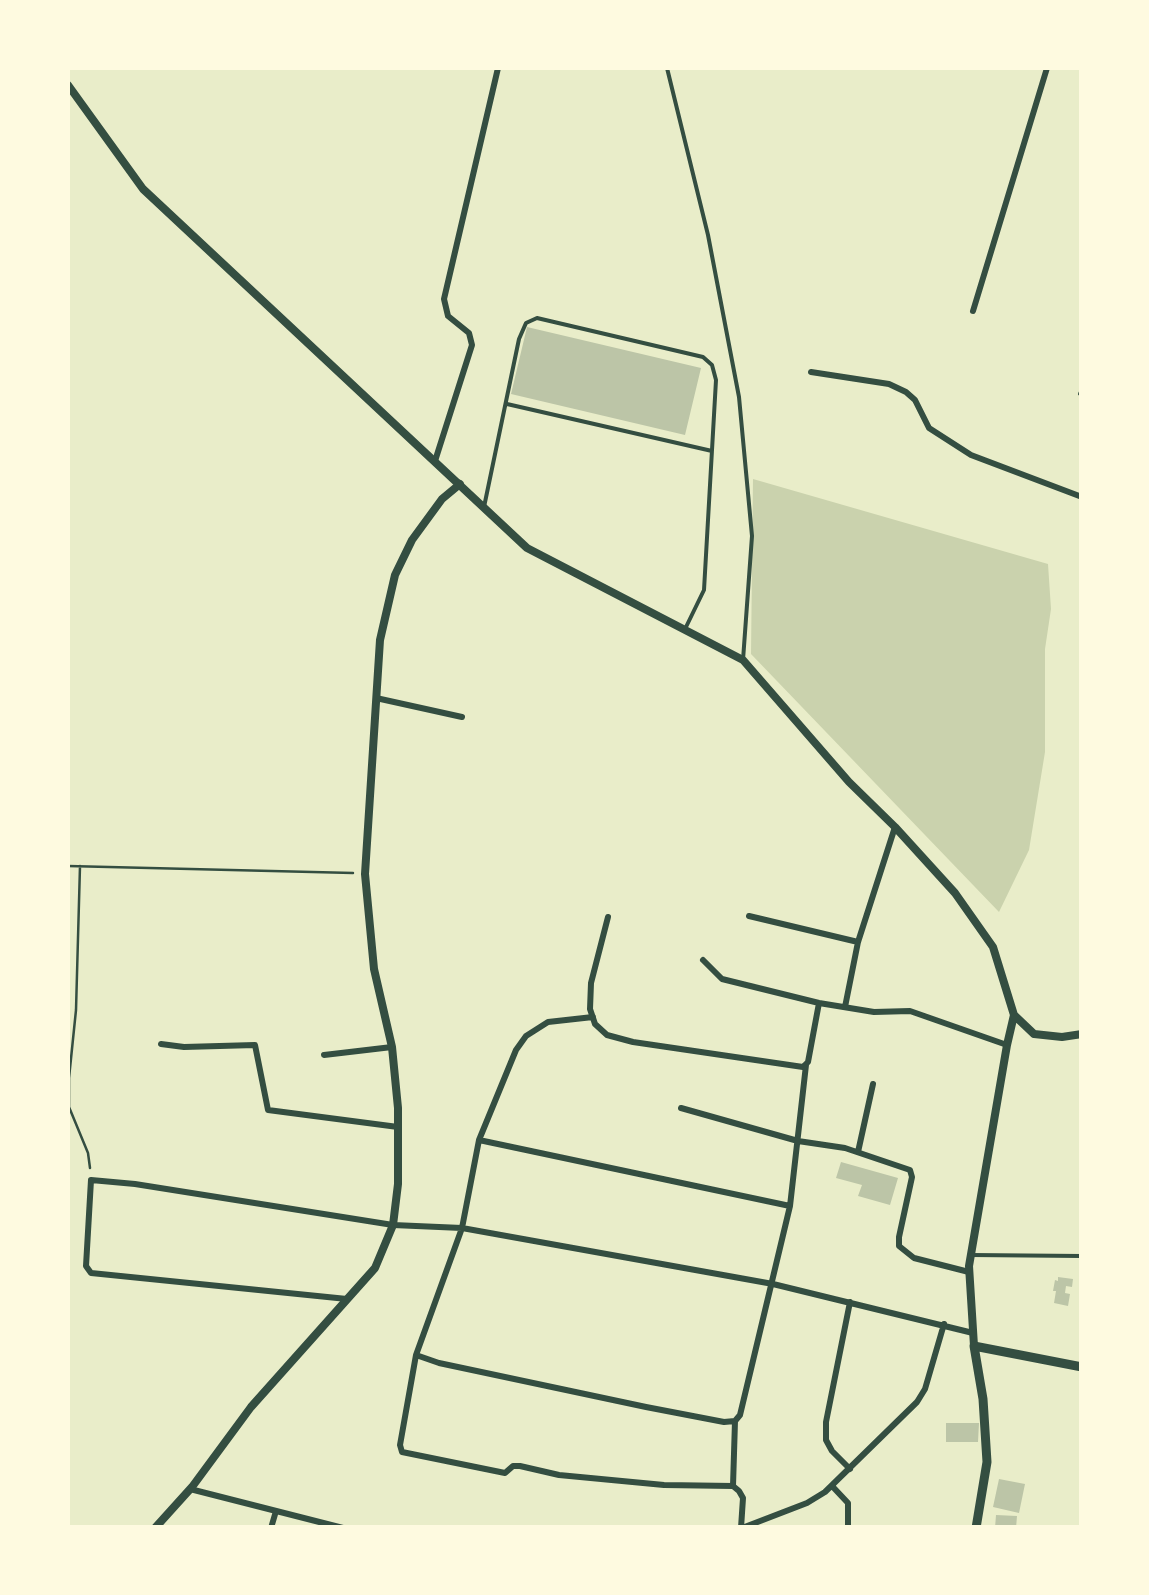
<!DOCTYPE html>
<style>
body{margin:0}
#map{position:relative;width:1149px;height:1595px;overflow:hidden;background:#e9edc9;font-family:Lato,sans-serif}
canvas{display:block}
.frame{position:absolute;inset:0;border:70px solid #fefae0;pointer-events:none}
</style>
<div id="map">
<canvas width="1149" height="1595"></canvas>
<div class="frame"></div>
</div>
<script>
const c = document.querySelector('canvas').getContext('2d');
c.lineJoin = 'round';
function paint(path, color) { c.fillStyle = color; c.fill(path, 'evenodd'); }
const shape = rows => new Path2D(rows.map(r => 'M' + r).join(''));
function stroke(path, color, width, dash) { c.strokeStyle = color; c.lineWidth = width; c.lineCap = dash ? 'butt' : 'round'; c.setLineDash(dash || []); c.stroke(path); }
paint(shape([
 [753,479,1048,564,1051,609,1045,649,1045,752,1029,850,999,912,751,654]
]), '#cad2ad');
paint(shape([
 [527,327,701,368,685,435,511,394],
 [841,1162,898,1178,890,1205,858,1196,862,1185,836,1178],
 [1058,1277,1073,1279,1072,1287,1066,1286,1065,1293,1070,1294,1068,1306,1054,1303,1056,1291,1053,1291,1055,1280,1058,1281],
 [946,1423,979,1423,978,1442,946,1442],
 [999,1479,1025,1484,1019,1513,993,1507],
 [996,1515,1017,1516,1016,1528,995,1528]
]), '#bcc5a7');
stroke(shape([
 [68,866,353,873],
 [80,866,76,1010,69,1078,69,1107,88,1153,90,1168]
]), '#344e41', 2.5);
stroke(shape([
 [667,68,708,235,739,397,752,536,743,660],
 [1080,394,1082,390],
 [507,404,712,451],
 [484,507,519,339,526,323,537,318,703,357,712,365,716,380,704,590,686,627],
 [971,1255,1082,1256]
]), '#344e41', 4);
stroke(shape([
 [973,311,1047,68],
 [811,372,889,384,906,392,915,400,929,428,971,455,1082,497],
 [435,461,472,345,469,333,448,316,444,299,498,68],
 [376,698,462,717],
 [749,916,858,942],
 [608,917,591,983,590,1009,595,1024,607,1035,633,1042,803,1067,808,1062,819,1003],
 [703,960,722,979,819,1003,874,1012,910,1011,1007,1045],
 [845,1007,858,942,895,827],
 [161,1044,184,1047,255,1045,268,1110,398,1127],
 [324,1055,392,1047],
 [681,1108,798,1141,845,1148,910,1170,912,1177,899,1237,899,1246,914,1258,969,1272],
 [479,1140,516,1050,526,1036,548,1022,593,1017],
 [858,1152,873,1084],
 [790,1206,479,1140,462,1228,416,1355,439,1363,646,1407,724,1422,735,1421,740,1415,790,1206,806,1065],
 [347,1299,91,1273,86,1266,91,1180,135,1184,393,1225,462,1228,773,1284,973,1333],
 [850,1302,826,1422,826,1440,832,1451,850,1469],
 [416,1355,400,1445,402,1452,505,1473,513,1466,520,1466,559,1475,664,1485,733,1486,739,1491,743,1498,741,1528],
 [733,1486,735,1421],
 [832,1486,848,1503,848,1528],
 [190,1489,343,1528],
 [271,1528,276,1511],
 [742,1528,807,1503,825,1492,917,1402,925,1389,944,1324]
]), '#344e41', 6);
stroke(shape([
 [68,85,143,189,527,548,743,660,849,782,895,827,955,893,993,947,1014,1015,1007,1045,969,1266,974,1346],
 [1014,1015,1034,1034,1062,1037,1082,1034],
 [155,1528,192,1487,251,1407,375,1268,393,1225,398,1184,398,1108,392,1047,374,969,365,874,380,640,395,575,412,540,442,499,460,484]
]), '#344e41', 8);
stroke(shape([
 [976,1528,987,1462,983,1399,974,1346,1082,1367]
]), '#344e41', 9);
</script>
